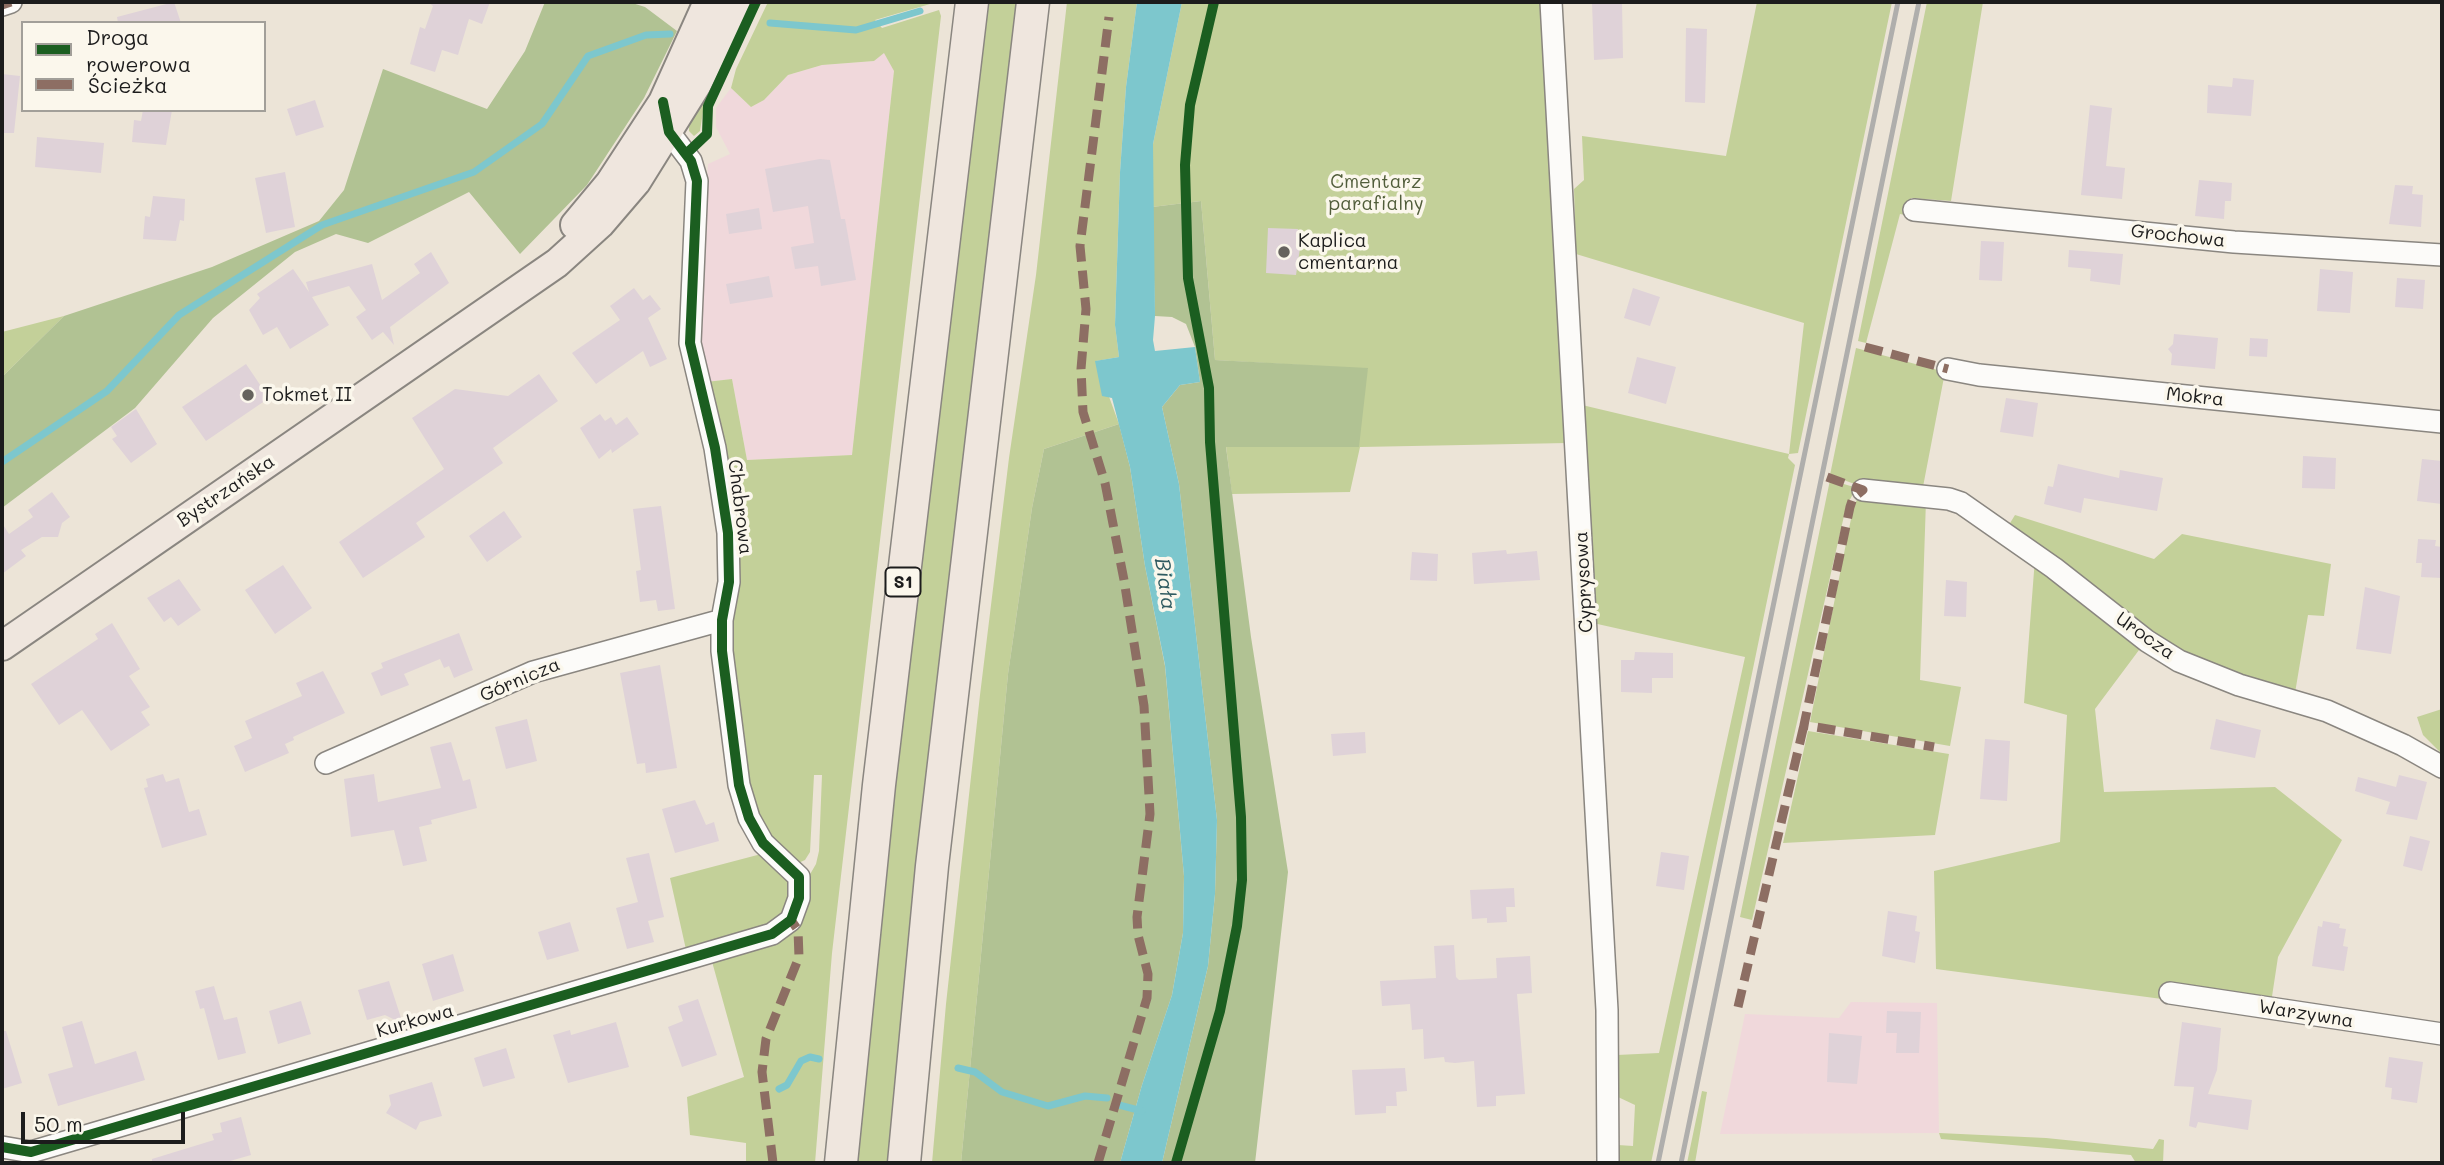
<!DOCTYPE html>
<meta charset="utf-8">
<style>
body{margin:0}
#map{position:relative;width:2444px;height:1165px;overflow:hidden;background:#ece4d7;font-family:Mali,sans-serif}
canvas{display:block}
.frame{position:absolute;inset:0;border:4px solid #1c1c1c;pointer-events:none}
.legend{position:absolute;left:21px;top:21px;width:245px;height:91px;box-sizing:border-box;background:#fbf7ec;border:2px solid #a29f99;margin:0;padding:9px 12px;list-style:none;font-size:21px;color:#1c1c1c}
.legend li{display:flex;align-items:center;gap:14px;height:35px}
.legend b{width:35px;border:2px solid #a29f99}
.scale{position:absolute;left:21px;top:1112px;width:164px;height:32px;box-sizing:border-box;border:4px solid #1c1c1c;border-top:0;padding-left:9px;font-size:21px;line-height:24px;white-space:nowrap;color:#1c1c1c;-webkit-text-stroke:5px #fbf7ec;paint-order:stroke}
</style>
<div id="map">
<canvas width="2444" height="1165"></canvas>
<div class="frame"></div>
<ul class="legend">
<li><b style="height:9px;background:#1b5e20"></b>Droga rowerowa</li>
<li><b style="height:9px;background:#8d6e63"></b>Ścieżka</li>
</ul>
<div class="scale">50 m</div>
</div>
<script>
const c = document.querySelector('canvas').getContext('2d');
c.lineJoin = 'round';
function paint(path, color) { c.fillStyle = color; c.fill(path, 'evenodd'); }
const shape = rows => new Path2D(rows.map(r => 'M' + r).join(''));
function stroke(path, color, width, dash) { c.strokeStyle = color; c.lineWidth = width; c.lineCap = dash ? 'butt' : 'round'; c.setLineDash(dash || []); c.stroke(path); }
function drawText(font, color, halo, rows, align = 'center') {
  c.font = font + ' Mali,sans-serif'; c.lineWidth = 7; c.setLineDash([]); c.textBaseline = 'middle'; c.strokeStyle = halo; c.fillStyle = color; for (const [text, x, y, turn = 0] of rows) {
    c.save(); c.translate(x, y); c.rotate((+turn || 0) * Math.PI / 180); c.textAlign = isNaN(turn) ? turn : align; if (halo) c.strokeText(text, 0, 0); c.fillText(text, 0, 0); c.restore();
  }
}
paint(shape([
 [884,52,894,71,852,455,747,460,732,379,706,382,696,326,708,164,730,154,716,127,716,108,731,88,751,107,764,100,788,75,822,65,874,61],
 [1851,1002,1937,1003,1939,1133,1720,1134,1745,1014,1839,1018]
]), '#f0d8db');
paint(shape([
 [768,2,937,2,875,20,882,28,939,10,941,16,832,953,815,1163,746,1163,746,1143,690,1135,687,1097,744,1077,711,958,807,903,809,876,816,864,819,851,822,775,814,775,810,852,805,860,796,864,767,836,746,786,706,382,732,379,747,460,852,455,894,71,884,53,874,61,822,65,788,75,764,100,751,107,731,88,736,69],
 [986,2,1020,2,891,1163,855,1163,870,993],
 [1067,2,1137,2,1126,87,1120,172,1115,325,1119,357,1096,361,1119,424,1044,449,1032,508,1008,674,961,1163,932,1163,946,1004,980,695,1009,458,1036,275],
 [1182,2,1542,2,1567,443,1360,447,1350,492,1232,494,1226,446,1368,369,1215,360,1201,201,1152,207,1153,144],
 [1757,2,1892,2,1798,453,1789,454,1788,458,1795,465,1651,1163,1616,1163,1618,1145,1633,1146,1635,1105,1618,1097,1617,1055,1659,1053,1745,657,1593,623,1582,405,1789,454,1804,323,1576,254,1574,189,1584,180,1582,136,1726,156],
 [1927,2,1983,2,1951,201,1911,198,1905,215,1900,214,1866,343,1858,341],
 [706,92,700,131,694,136,689,131,689,124],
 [64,316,2,377,2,332],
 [1856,348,1945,372,1922,492,1860,486,1830,475],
 [1830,480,1854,487,1854,492,1846,507,1752,920,1740,917],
 [1858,497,1926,500,1920,680,1961,687,1950,746,1810,722,1853,509],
 [2015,515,2154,559,2182,534,2331,564,2324,616,2308,615,2295,693,2180,657,2007,528],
 [2035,558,2142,646,2095,709,2104,792,2275,787,2342,840,2278,957,2271,1003,2162,999,1936,969,1934,871,2060,842,2067,715,2024,703],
 [2442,709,2441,733,2442,754,2423,735,2417,717],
 [1808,731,1949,754,1935,835,1783,843],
 [765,853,775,860,793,888,778,924,687,954,670,878],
 [1702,1091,1707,1092,1695,1163,1687,1163],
 [1939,1133,2046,1138,2153,1149,2159,1139,2164,1140,2163,1163,2136,1163,2131,1155,1941,1139]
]), '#c3d099');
paint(shape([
 [545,2,629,2,645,7,677,31,644,98,587,185,520,254,469,192,368,243,336,234,295,252,213,318,135,408,2,508,2,377,64,316,212,267,319,221,344,190,383,69,487,109,525,51],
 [1201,201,1215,360,1368,368,1359,447,1226,447,1251,637,1288,872,1255,1163,1162,1163,1208,966,1215,894,1217,820,1179,484,1162,407,1180,385,1200,382,1195,347,1186,324,1172,317,1155,316,1152,207],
 [1119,424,1130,467,1145,566,1165,666,1184,876,1183,933,1172,995,1142,1085,1120,1163,961,1163,1008,674,1032,508,1044,449]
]), '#b1c293');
paint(shape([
 [1137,2,1182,2,1153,144,1155,316,1153,340,1155,351,1195,347,1200,382,1180,385,1162,407,1179,484,1217,820,1215,894,1208,966,1162,1163,1120,1163,1142,1085,1172,995,1183,933,1184,876,1165,665,1145,566,1130,467,1112,398,1102,396,1095,361,1119,357,1115,325,1120,172,1126,87]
]), '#7dc7cd');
stroke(shape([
 [770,23,856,30,920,11],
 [2,462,107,391,179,315,322,225,474,172,542,124,588,56,646,35,670,34],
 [958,1068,975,1072,1002,1092,1048,1106,1085,1096,1107,1098],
 [779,1089,787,1085,801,1061,810,1057,819,1059],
 [1119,1105,1142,1111]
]), '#7dc7cd', 7);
paint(shape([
 [174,2,181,23,118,23,117,17],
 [428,2,490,2,482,24,469,19,458,55,442,50,435,72,410,64,420,27,425,29,433,6],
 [1592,2,1622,2,1623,58,1594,60],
 [1686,28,1707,29,1705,103,1685,102],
 [2,74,20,76,14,133,2,133],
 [2233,78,2254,80,2251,116,2207,113,2208,85,2232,87],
 [315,100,324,127,296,136,287,109],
 [2090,105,2112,108,2106,166,2125,168,2122,199,2081,195],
 [143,110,172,110,166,145,132,142,134,120,141,121],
 [37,137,104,143,101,173,35,167],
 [820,159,830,160,841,219,845,219,856,280,821,286,818,266,795,269,791,247,814,243,808,206,773,212,765,169],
 [285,172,295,227,266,233,255,178],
 [2199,180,2232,183,2231,201,2225,201,2224,219,2195,216],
 [2395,185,2413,186,2412,194,2423,195,2421,227,2389,224],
 [153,196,185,199,184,221,180,220,176,241,143,239,145,216,150,217],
 [759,208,762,229,729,234,726,214],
 [1268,228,1298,229,1297,241,1301,242,1296,275,1266,273],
 [1981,241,2004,242,2002,281,1979,280],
 [2069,250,2123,254,2120,285,2090,281,2091,269,2068,267],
 [431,252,449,283,390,327,394,345,383,332,372,340,356,317,366,310,349,286,312,297,329,325,290,349,277,327,263,335,249,310,260,298,257,294,293,269,309,292,306,282,372,264,382,300,420,273,414,264],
 [2320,269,2353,272,2350,313,2317,311],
 [769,276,773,297,730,304,726,284],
 [2397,278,2425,280,2423,309,2395,307],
 [634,288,643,300,650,295,661,309,648,318,667,359,650,367,643,351,596,384,572,353,620,320,610,306],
 [1633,288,1660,297,1650,326,1624,318],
 [2174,334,2218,338,2215,369,2171,365,2172,354,2168,349,2173,344],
 [2250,338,2268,339,2267,357,2249,356],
 [1637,357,1676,367,1666,404,1628,393],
 [246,364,269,398,206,441,182,407],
 [539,374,558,401,493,448,503,463,416,523,425,537,363,578,339,542,444,469,412,418,455,389,508,396],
 [2006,398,2038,403,2033,437,2000,432],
 [136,409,157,444,131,463,112,439,117,436,111,427],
 [600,414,605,421,611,417,616,425,627,417,639,434,612,453,611,449,599,459,580,428],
 [2303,456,2336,458,2335,489,2302,488],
 [2422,459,2442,461,2442,504,2417,501],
 [2058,464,2119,478,2120,470,2163,478,2157,511,2084,498,2081,513,2044,504,2048,486,2053,487],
 [52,492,70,517,62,523,58,537,42,537,21,550,26,556,2,574,2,523,9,534,33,517,28,510],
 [661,506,675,609,658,611,656,600,640,602,636,571,641,570,633,509],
 [504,511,522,537,487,562,469,536],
 [2418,539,2436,540,2435,546,2442,547,2442,578,2421,577,2422,563,2416,563],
 [1506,550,1507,554,1537,551,1540,580,1474,584,1472,553],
 [1412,552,1438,554,1437,581,1410,580],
 [283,565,312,608,275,634,245,590],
 [179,579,201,610,178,626,171,617,164,622,147,598],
 [1946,580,1967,582,1966,617,1944,616],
 [2365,587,2400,596,2391,654,2356,649],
 [112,623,140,669,129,676,150,707,141,712,150,725,111,751,82,710,59,725,31,684,98,639,95,634],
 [459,633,473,670,454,678,449,666,444,668,440,659,404,674,409,685,381,696,371,673,383,668,381,663],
 [1635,652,1673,653,1673,678,1652,678,1652,693,1621,692,1621,660,1634,660],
 [660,665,677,768,646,773,645,763,637,764,620,673],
 [323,671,345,713,293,737,294,740,285,744,289,753,245,772,234,746,252,738,245,721,302,696,296,683],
 [527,719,537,761,506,769,495,727],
 [2216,719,2261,730,2255,758,2210,749],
 [1365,732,1366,753,1333,756,1331,734],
 [1985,739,2010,741,2007,801,1980,799],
 [451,742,463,781,470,779,477,808,431,820,432,824,419,827,427,861,403,866,394,830,351,837,344,779,374,774,378,802,441,788,430,747],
 [163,774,166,782,179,778,189,812,199,809,207,835,162,848,144,788,148,787,146,779],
 [2399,775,2427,782,2417,820,2386,814,2390,802,2355,791,2358,777,2396,787],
 [695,800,706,825,714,822,719,841,675,853,662,809],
 [2410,836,2430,841,2422,871,2403,866],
 [1661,852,1689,856,1684,890,1656,886],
 [649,853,664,917,648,921,654,942,627,949,616,908,638,902,626,858],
 [1514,888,1515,907,1506,907,1507,922,1487,923,1487,918,1472,919,1470,890],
 [1888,911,1917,916,1915,931,1920,932,1915,963,1882,956],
 [2323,921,2340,924,2339,928,2346,929,2343,946,2348,947,2344,971,2312,966,2318,926,2322,927],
 [570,922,579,951,547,960,538,932],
 [1454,945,1456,977,1459,980,1497,978,1496,958,1530,956,1532,993,1517,994,1525,1094,1496,1096,1496,1106,1477,1107,1474,1061,1455,1063,1445,1062,1444,1057,1424,1059,1423,1029,1412,1030,1410,1004,1382,1006,1380,981,1436,978,1434,946],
 [453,954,464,991,433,1001,422,964],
 [389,981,403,1024,385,1015,367,1020,358,990],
 [214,986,224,1020,237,1017,246,1053,218,1060,204,1008,200,1009,195,991],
 [698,999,717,1055,682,1067,668,1027,683,1021,678,1006],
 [301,1001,311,1034,278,1044,269,1011],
 [1887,1011,1921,1012,1919,1053,1896,1053,1897,1033,1886,1033],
 [82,1021,95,1064,136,1051,145,1080,58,1106,48,1074,73,1067,62,1027],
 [616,1022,629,1067,568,1083,553,1035,570,1030,571,1035],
 [2182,1022,2221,1028,2217,1070,2208,1094,2252,1100,2248,1130,2198,1122,2196,1128,2189,1126,2194,1087,2174,1086],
 [2,1031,6,1031,22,1083,2,1089],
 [1829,1033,1862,1036,1857,1084,1827,1082],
 [506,1048,515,1078,483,1087,474,1058],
 [2389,1057,2423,1062,2417,1103,2391,1099,2392,1088,2385,1087],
 [1405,1068,1407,1091,1396,1092,1397,1106,1386,1106,1386,1113,1355,1115,1352,1070],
 [432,1082,442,1116,420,1122,416,1130,386,1113,391,1105,389,1095],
 [241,1117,251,1155,223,1163,152,1163,152,1159,214,1140,212,1134,222,1132,220,1123]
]), '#dfd2d8');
const minor = shape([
 [1551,2,1607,1010,1608,1163],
 [2,5,11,2],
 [1914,210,2234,242,2442,255],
 [1948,369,1979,375,2442,422],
 [1863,490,1949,499,1961,503,2054,568,2147,641,2179,661,2239,685,2327,711,2403,745,2442,767],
 [326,763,533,672,722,620],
 [2170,993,2442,1034],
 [2,1147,31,1152,772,934,791,920,799,898,799,877,763,843,749,818,739,785,722,651,722,620,729,582,728,533,715,448,690,343,697,181,691,161,669,132,664,117]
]);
const major = shape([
 [575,225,610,183,663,102,708,2],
 [2,646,557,263,600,224,636,182,697,84,738,2]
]);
const highway = shape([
 [841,1163,879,785,972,2],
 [904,1163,932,866,1033,2]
]);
stroke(minor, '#8a8680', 24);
stroke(major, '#8a8680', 32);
stroke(highway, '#8a8680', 35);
stroke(minor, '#fcfbf9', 21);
stroke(major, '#efe6de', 28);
stroke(highway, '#efe6de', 32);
stroke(shape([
 [1658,1163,1898,2],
 [1681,1163,1919,2]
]), '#afaeac', 5);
stroke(shape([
 [2,5,11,2],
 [1865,347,1948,369],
 [1827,477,1863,490,1853,498,1850,507,1804,725,1934,747],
 [1738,1007,1804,725],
 [773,1163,762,1072,766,1039,799,957,798,930,791,920],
 [1098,1163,1147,998,1148,974,1138,935,1137,917,1150,814,1144,706,1124,580,1105,483,1083,412,1081,369,1086,309,1080,246,1109,17]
]), '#8d6e63', 9, [18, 9]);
stroke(shape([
 [687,153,707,134,708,106,756,2],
 [2,1147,31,1152,772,934,791,920,799,898,799,877,763,843,749,818,739,785,722,651,722,620,729,582,728,533,715,448,690,343,697,181,691,161,669,132,663,102],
 [1176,1163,1220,1011,1237,926,1242,880,1241,817,1210,442,1209,388,1188,278,1185,165,1190,105,1214,2]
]), '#1b5e20', 10);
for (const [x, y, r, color] of [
 [1284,252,7,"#65625d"],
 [248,395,7,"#65625d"]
]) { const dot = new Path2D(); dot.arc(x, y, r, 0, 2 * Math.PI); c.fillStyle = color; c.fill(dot); stroke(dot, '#fbf7ec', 2.5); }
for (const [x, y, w] of [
 [903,582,35]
]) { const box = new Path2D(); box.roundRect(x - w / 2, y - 14.5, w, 29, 5); c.fillStyle = '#fbf7ec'; c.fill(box); stroke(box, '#1c1c1c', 2); }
drawText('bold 18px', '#1c1c1c', null, [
 ["S1",903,582]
]);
drawText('19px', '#515d3a', '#fbf7ec', [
 ["Cmentarz",1376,182],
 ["parafialny",1376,204]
]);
drawText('19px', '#1c1c1c', '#fbf7ec', [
 ["Grochowa",2178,236,6],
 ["Mokra",2195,397,6],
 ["Bystrzańska",226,491,-34],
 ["Chabrowa",740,507,83],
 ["Cyprysowa",1584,582,-93],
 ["Urocza",2145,636,35],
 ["Górnicza",520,680,-23],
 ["Warzywna",2306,1014,9],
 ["Kurkowa",415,1021,-16]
]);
drawText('19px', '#1c1c1c', '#fbf7ec', [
 ["Kaplica",1298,241],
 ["cmentarna",1298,263],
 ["Tokmet II",262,395]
], 'left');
drawText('italic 21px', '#305b61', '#fbf7ec', [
 ["Biała",1165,584,82]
]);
</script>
